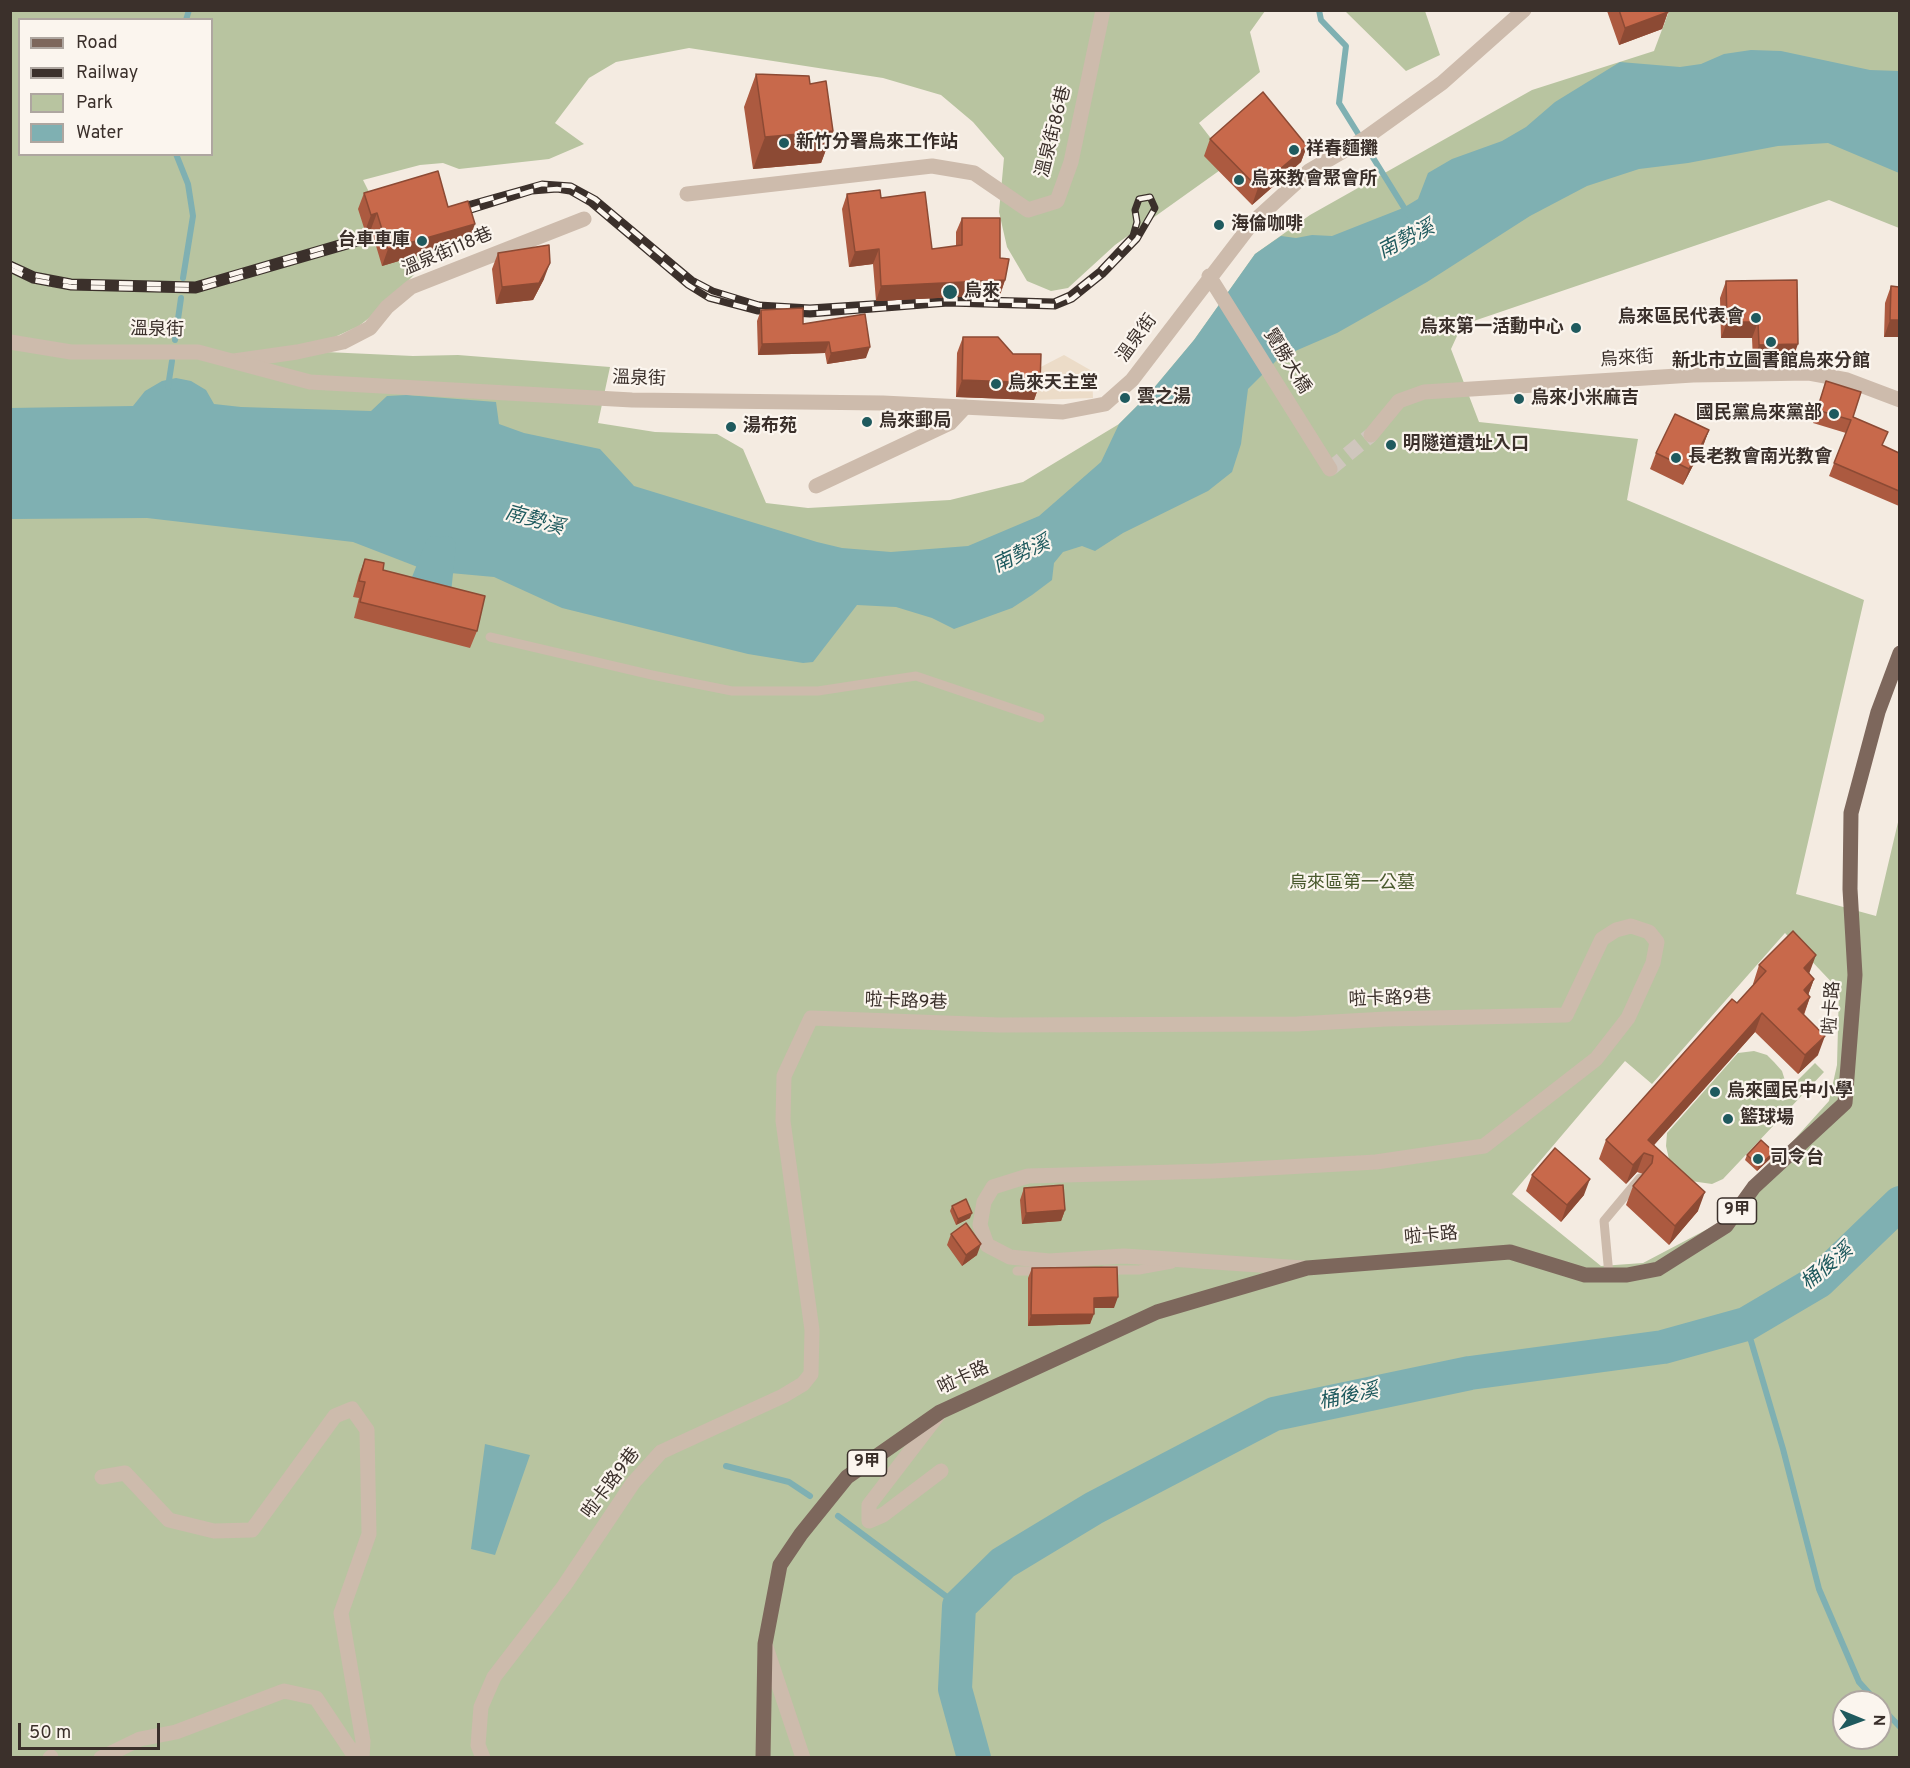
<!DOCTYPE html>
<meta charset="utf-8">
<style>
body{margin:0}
#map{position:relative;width:1910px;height:1768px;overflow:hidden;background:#f4ebe1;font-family:Overpass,sans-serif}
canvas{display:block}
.frame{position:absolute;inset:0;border:12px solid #3b302b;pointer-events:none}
.legend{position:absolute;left:18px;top:18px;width:195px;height:138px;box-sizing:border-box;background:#fbf5ee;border:2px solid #aea6a0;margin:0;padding:8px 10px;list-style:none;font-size:18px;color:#3b302b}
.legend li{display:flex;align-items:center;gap:12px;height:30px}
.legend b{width:30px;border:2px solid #aea6a0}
.north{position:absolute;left:1832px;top:1690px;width:60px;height:60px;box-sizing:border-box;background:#fbf5ee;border:2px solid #aea6a0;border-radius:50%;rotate:91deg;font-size:16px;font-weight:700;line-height:24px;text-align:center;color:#3b302b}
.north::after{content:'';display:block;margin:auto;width:21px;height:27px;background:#1f5a5e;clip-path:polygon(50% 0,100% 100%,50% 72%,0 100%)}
.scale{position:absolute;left:18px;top:1723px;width:142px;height:27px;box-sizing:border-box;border:3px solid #3b302b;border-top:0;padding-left:8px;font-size:18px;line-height:21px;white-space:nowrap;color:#3b302b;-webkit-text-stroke:4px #fbf5ee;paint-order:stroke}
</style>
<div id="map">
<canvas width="1910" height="1768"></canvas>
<div class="frame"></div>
<ul class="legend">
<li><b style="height:8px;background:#7d675c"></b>Road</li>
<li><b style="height:8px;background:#3b302b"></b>Railway</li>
<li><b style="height:16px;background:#b8c4a0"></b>Park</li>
<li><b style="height:16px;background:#7fb0b2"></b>Water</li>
</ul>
<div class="north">N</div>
<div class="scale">50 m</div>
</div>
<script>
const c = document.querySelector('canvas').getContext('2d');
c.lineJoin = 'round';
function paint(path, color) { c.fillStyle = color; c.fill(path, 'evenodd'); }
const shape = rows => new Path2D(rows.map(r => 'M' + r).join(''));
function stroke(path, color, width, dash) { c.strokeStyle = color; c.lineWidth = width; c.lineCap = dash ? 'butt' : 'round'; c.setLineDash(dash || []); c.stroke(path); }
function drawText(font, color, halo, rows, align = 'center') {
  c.font = font + ' Overpass,"Noto Sans TC",sans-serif'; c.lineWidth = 4.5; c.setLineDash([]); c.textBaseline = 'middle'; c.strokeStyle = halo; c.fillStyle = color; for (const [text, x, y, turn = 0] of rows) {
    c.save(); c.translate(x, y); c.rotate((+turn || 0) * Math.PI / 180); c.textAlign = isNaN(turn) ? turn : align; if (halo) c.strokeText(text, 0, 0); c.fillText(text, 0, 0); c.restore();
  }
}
paint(shape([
 [11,11,1265,11,1250,32,1260,72,1199,123,1230,163,1115,245,1068,288,1051,291,1027,281,1007,247,999,212,1004,158,973,122,941,95,883,78,689,48,616,62,589,78,555,123,584,144,549,159,459,169,443,163,420,165,363,180,375,204,407,234,435,253,384,306,359,326,304,351,413,356,458,355,610,367,598,423,655,432,717,434,743,449,766,503,808,508,950,500,1023,482,1119,424,1148,395,1194,340,1255,254,1310,215,1532,90,1654,51,1669,11,1899,11,1899,228,1829,200,1462,325,1451,349,1479,422,1638,439,1627,500,1864,600,1796,894,1876,916,1899,818,1899,1757,11,1758],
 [20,20,212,20,212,154,20,154],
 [1785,933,1839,990,1837,1065,1829,1101,1719,1223,1643,1263,1601,1266,1512,1194,1625,1061,1652,1084],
 [1844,1702,1880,1702,1880,1738,1844,1738],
 [1345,11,1425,11,1440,55,1406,71],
 [1754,1051,1767,1055,1774,1062,1782,1071,1788,1090,1815,1063,1824,1072,1723,1179,1712,1184,1684,1180,1669,1159,1666,1146,1667,1133,1738,1053]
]), '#b8c4a0');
paint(shape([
 [1064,355,1092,371,1093,398,1034,400,1035,370]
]), '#ecdcc8');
paint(shape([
 [1751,50,1781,51,1870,70,1899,71,1899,173,1828,143,1778,146,1688,163,1639,169,1587,186,1530,216,1427,282,1337,333,1279,358,1248,389,1241,444,1232,472,1208,491,1123,533,1095,551,1082,546,1063,552,1054,563,1052,580,1032,595,1012,608,954,629,932,618,896,607,857,605,813,662,803,663,748,654,562,608,494,577,428,571,353,542,147,518,11,519,10,408,133,406,145,391,162,381,176,378,191,381,206,390,214,404,241,407,371,411,387,396,406,395,496,402,499,424,524,433,600,449,634,486,817,542,842,548,891,552,968,546,1039,516,1101,462,1119,424,1148,395,1194,340,1255,254,1281,236,1296,238,1312,235,1332,236,1403,208,1418,199,1428,173,1452,159,1502,141,1526,127,1555,102,1620,62,1680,67,1701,64,1724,54],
 [485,1444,530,1455,495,1555,471,1549]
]), '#7fb0b2');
stroke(shape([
 [1319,10,1321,20,1346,46,1339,103,1408,214],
 [186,20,189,10],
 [176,154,188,184,193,216,183,278],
 [175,340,181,298],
 [168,387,172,361],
 [1746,1324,1783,1449,1819,1589,1859,1682,1877,1702],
 [726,1466,789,1482,810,1496],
 [838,1516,959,1606],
 [1880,1706,1900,1727]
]), '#7fb0b2', 6);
stroke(shape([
 [413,602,435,546],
 [439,610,446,546]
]), '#7fb0b2', 20);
stroke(shape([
 [974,1758,955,1689,959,1606,1003,1563,1094,1508,1274,1414,1470,1373,1663,1347,1746,1324,1819,1281,1900,1203]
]), '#7fb0b2', 34);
stroke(shape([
 [1330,469,1371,435]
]), '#cfc6bd', 15, [15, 8]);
stroke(shape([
 [490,637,652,675,732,691,818,691,916,676,1040,718],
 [1105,1270,1139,1270,1172,1264],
 [1017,1271,1040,1271],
 [1609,1275,1604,1221,1640,1178]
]), '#cdbbac', 9);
stroke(shape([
 [687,194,932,166,974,173,1028,210,1057,201,1071,162,1103,10],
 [234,361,297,352,343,342,370,328,387,307,411,287,584,219],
 [816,486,950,423,965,407],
 [938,1415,869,1505,869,1521,883,1515,941,1471],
 [102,1477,125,1473,169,1520,214,1531,252,1530,335,1416,352,1409,367,1430,369,1534,341,1613,363,1741,362,1758],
 [766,1647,803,1758],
 [50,1758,51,1757],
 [101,1758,140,1739,176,1732,284,1691,316,1698,356,1758],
 [483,1758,478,1745,481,1707,494,1677,564,1586,633,1483,661,1452,783,1396,803,1384,811,1374,812,1330,783,1121,784,1076,811,1018,999,1025,1297,1024,1386,1019,1566,1015,1602,939,1616,930,1631,926,1649,932,1657,942,1653,963,1628,1018,1596,1059,1484,1146,1376,1162,1213,1171,1028,1176,993,1187,984,1202,980,1225,987,1245,1010,1257,1049,1261,1124,1256,1304,1268]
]), '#cdbbac', 15);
stroke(shape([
 [1209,276,1330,469],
 [10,342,71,352,198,352,310,382,632,400,883,403,1063,412,1105,404,1132,380,1253,222,1309,171,1364,139,1442,83,1524,10],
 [1371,435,1399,401,1424,392,1693,375,1809,373,1847,380,1900,400]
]), '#cdbbac', 15);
stroke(shape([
 [763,1758,765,1644,780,1565,801,1534,847,1477,940,1412,1157,1312,1307,1268,1510,1252,1585,1275,1627,1275,1658,1269,1726,1226,1754,1187,1845,1103,1855,975,1850,889,1851,813,1878,712,1900,653]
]), '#7d675c', 15);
const rail = shape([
 [453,209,542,184,571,186,595,199,692,280,713,291,759,305,810,308,948,299,1054,302,1070,295,1100,271,1133,236,1137,222,1135,210,1139,199,1150,197,1155,208,1137,239,1103,274,1072,299,1055,306,948,303,810,314,758,311,709,298,688,285,591,203,570,191,557,189,532,191,455,215],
 [10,264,34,275,71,282,195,285,387,229],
 [10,269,33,280,71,287,196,290,389,234]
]);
stroke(rail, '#3b302b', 7);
stroke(rail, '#fbf5ee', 4.5, [14]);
paint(shape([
 [1668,10,1668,12,1662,29,1619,45,1607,11],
 [756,74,833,131,821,163,753,169,744,107],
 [1210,139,1307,146,1301,162,1252,205,1204,156],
 [364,193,448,207,469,240,382,266,371,229,365,231,358,209],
 [847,194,881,198,932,249,956,246,956,232,962,218,1000,258,1005,280,1000,295,876,301,873,264,849,267,842,209],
 [498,253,544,279,533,300,496,304,492,269],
 [1726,281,1792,361,1753,361,1752,338,1721,338,1720,298],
 [1891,286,1899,337,1884,337,1885,303],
 [761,310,803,324,866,358,827,364,825,353,758,355,757,321],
 [963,337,1040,383,1034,400,956,397,957,353],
 [1826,381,1853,417,1883,446,1899,453,1899,506,1829,476,1846,433,1813,423],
 [1709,430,1703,446,1683,485,1650,469,1656,453],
 [365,559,477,631,470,648,354,618,359,598,353,597,359,575],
 [1759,965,1809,974,1814,979,1808,995,1810,997,1804,1015,1818,1055,1798,1074,1755,1032,1654,1145,1698,1211,1669,1245,1626,1205,1633,1186,1643,1174,1637,1172,1626,1184,1599,1159,1606,1140,1754,985,1753,984],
 [1747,1155,1772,1157,1757,1171,1745,1160],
 [1532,1175,1584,1195,1561,1222,1526,1191],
 [1024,1188,1065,1210,1061,1221,1022,1224,1020,1200],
 [952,1206,970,1218,956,1225,950,1211],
 [951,1234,977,1255,962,1266,947,1245],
 [1032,1268,1114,1308,1094,1308,1090,1324,1028,1326,1028,1278]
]), '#ac5a40');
paint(shape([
 [1668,12,1662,29,1619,45,1625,28],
 [833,131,821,163,753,169,765,137],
 [1307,146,1301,162,1252,205,1258,188],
 [377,213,371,229,365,231,371,215],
 [475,224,469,240,382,266,388,249],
 [879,249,873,264,849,267,855,252],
 [550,263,544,279,533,300,496,304,502,287],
 [1005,280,1000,295,876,301,881,286],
 [1890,320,1899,320,1899,337,1884,337],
 [1727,322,1758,322,1752,338,1721,338],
 [829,342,825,353,758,355,762,344],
 [1798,344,1792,361,1753,361,1759,345],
 [870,347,866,358,827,364,831,353],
 [962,380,1040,383,1034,400,956,397],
 [1709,430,1703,446,1683,485,1689,469],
 [1816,955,1809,974,1804,968],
 [1814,979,1807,998,1804,990],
 [1810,997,1803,1016,1798,1009],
 [1762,1013,1755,1032,1646,1154,1644,1153,1637,1172,1626,1184,1633,1165,1648,1140],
 [1825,1036,1818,1055,1798,1074,1805,1055],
 [1774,1152,1772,1157,1757,1171,1759,1166],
 [1590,1179,1584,1195,1561,1222,1567,1205],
 [1705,1192,1698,1211,1669,1245,1675,1226],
 [1065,1210,1061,1221,1022,1224,1026,1213],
 [972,1213,970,1218,956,1225,958,1219],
 [981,1244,977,1255,962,1266,966,1255],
 [1118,1297,1114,1308,1090,1308,1094,1298],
 [1094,1314,1090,1324,1028,1326,1031,1315]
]), '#8c4a34');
const building = shape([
 [1619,10,1668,10,1668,12,1625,28,1619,10],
 [756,74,809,76,810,84,826,81,833,131,765,137,756,74],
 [1263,92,1307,146,1258,188,1210,139,1263,92],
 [438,171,448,207,468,201,475,224,388,249,377,213,371,215,364,193,438,171],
 [880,190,881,198,925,192,932,249,962,245,962,218,1000,218,1000,258,1009,259,1005,280,881,286,879,249,855,252,847,194,880,190],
 [549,245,550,263,539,283,502,287,498,253,549,245],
 [1797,280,1798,344,1759,345,1758,322,1727,322,1726,281,1797,280],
 [1891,286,1899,287,1899,320,1890,320,1891,286],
 [803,308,803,324,865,314,870,347,831,353,829,342,762,344,761,310,803,308],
 [963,337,998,337,1013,354,1041,354,1040,383,962,380,963,337],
 [1826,381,1861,392,1853,417,1888,432,1882,445,1899,453,1899,491,1834,463,1851,420,1817,410,1826,381],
 [1675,414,1709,430,1689,469,1656,453,1675,414],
 [365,559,384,563,383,570,485,596,477,631,360,602,365,582,359,581,365,559],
 [1793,931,1816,955,1804,968,1814,979,1804,990,1810,997,1798,1009,1825,1036,1805,1055,1762,1013,1648,1140,1705,1192,1675,1226,1633,1186,1652,1163,1653,1156,1644,1153,1633,1165,1606,1140,1732,999,1737,1003,1766,971,1759,965,1793,931],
 [1761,1140,1774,1152,1759,1166,1747,1155,1761,1140],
 [1555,1148,1590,1179,1567,1205,1532,1175,1555,1148],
 [1063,1185,1065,1210,1026,1213,1024,1188,1063,1185],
 [966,1199,972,1213,958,1219,952,1206,966,1199],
 [966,1223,981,1244,966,1255,951,1234,966,1223],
 [1117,1267,1118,1297,1094,1298,1094,1314,1031,1315,1032,1268,1117,1267]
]);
paint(building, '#c8694b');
stroke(building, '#8c4a34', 1.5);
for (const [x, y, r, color] of [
 [784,143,6,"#1f5a5e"],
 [1294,150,6,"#1f5a5e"],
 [1239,180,6,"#1f5a5e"],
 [1219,225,6,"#1f5a5e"],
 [422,241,6,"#1f5a5e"],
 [950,292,8,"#1f5a5e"],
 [1756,318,6,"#1f5a5e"],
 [1576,328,6,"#1f5a5e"],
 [1771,342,6,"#1f5a5e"],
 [996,384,6,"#1f5a5e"],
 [1125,398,6,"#1f5a5e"],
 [1519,399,6,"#1f5a5e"],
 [1834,414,6,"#1f5a5e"],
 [867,422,6,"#1f5a5e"],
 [731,427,6,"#1f5a5e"],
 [1391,445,6,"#1f5a5e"],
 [1676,458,6,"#1f5a5e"],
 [1715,1092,6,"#1f5a5e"],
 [1728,1119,6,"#1f5a5e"],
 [1758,1159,6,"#1f5a5e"]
]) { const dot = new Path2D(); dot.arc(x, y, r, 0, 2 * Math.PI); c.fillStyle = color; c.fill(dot); stroke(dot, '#fbf5ee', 2); }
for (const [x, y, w] of [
 [1737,1211,39],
 [867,1463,39]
]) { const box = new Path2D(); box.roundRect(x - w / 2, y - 13, w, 26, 4.5); c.fillStyle = '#fbf5ee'; c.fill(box); stroke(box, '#3b302b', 1.5); }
drawText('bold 16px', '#3b302b', null, [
 ["9甲",1737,1211],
 ["9甲",867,1463]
]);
drawText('18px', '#3b302b', '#fbf5ee', [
 ["溫泉街86巷",1055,132,-76],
 ["溫泉街118巷",448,253,-23],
 ["溫泉街",157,331,1],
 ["溫泉街",1138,339,-54],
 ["烏來街",1627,360,-4],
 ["覽勝大橋",1286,362,58],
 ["溫泉街",639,380,2],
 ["啦卡路9巷",1390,1000,-2],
 ["啦卡路9巷",906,1003,2],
 ["啦卡路",1833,1008,-86],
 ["啦卡路",1431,1237,-5],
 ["啦卡路",964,1379,-25],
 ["啦卡路9巷",612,1484,-53]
]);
drawText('bold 18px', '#3b302b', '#fbf5ee', [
 ["新竹分署烏來工作站",796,143],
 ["祥春麵攤",1306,150],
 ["烏來教會聚會所",1251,180],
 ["海倫咖啡",1231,225],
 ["台車車庫",410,241,"right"],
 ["烏來",964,292],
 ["烏來區民代表會",1744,318,"right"],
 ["烏來第一活動中心",1564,328,"right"],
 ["新北市立圖書館烏來分館",1771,362,"center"],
 ["烏來天主堂",1008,384],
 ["雲之湯",1137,398],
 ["烏來小米麻吉",1531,399],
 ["國民黨烏來黨部",1822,414,"right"],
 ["烏來郵局",879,422],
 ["湯布苑",743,427],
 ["明隧道遺址入口",1403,445],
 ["長老教會南光教會",1688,458],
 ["烏來國民中小學",1727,1092],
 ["籃球場",1740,1119],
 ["司令台",1770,1159]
], 'left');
drawText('18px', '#4a5a2e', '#fbf5ee', [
 ["烏來區第一公墓",1352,884]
]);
drawText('italic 20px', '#1f5a5e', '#fbf5ee', [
 ["南勢溪",1407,241,-27],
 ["南勢溪",534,522,16],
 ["南勢溪",1022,556,-25],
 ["桶後溪",1828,1268,-40],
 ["桶後溪",1349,1398,-12]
]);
</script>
